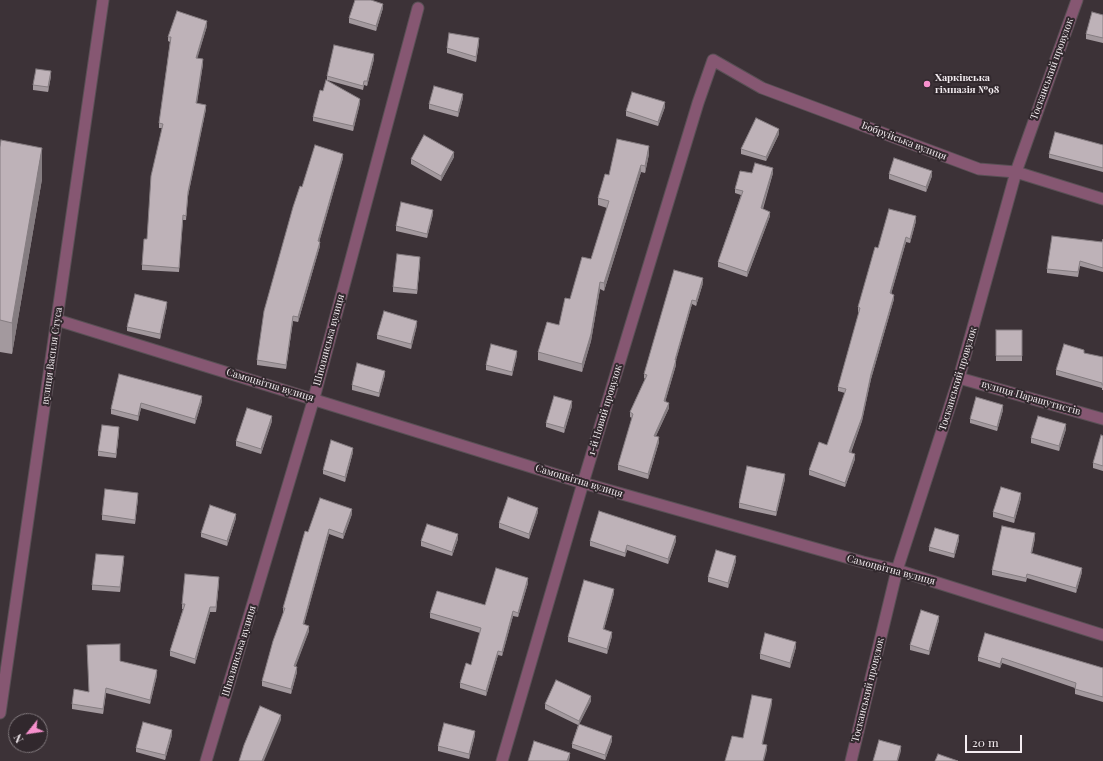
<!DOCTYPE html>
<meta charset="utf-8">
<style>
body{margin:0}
#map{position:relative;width:1103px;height:761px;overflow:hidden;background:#3c3237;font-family:"Playfair Display",serif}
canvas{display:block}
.north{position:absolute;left:8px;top:713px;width:40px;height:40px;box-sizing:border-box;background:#31282d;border:1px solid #7f777b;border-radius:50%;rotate:240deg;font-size:11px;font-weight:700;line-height:16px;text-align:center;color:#f4edf1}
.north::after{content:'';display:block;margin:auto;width:14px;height:18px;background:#f790cd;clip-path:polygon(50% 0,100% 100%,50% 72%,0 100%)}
.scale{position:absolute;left:965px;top:735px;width:57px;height:18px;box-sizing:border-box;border:2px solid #f4edf1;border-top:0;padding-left:5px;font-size:12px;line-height:14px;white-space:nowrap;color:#f4edf1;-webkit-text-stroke:3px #31282d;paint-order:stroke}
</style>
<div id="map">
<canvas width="1103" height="761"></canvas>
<div class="north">N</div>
<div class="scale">20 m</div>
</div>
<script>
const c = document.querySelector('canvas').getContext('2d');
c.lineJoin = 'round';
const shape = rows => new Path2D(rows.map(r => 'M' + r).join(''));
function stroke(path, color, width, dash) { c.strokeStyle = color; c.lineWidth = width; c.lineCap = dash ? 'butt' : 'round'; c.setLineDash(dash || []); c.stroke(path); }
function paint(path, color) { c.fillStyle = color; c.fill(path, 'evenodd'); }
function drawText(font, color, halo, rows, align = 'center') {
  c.font = font + ' "Playfair Display",serif'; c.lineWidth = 4; c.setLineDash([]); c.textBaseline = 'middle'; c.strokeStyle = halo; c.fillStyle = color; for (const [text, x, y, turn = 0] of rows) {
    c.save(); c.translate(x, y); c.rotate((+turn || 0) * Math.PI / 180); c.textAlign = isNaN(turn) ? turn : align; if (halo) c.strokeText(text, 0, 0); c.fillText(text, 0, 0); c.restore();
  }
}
const minor = shape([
 [57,320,583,483,863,562,897,570,1103,635],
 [959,378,1103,419],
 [206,761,314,398,418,8],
 [502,761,583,483,698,103,713,60,762,88,979,169,1016,172,1103,199],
 [851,761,897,570,959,378,1016,172,1077,0]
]);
const tertiary = shape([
 [0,713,103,0]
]);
stroke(minor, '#595055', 13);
stroke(tertiary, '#595055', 13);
stroke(minor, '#865772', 11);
stroke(tertiary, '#865772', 11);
paint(shape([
 [383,8,376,31,349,23,349,18],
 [1103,15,1103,43,1086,39,1086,34],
 [207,26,197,58,203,64,197,103,206,109,188,196,186,220,183,220,179,272,142,270,142,265,147,239,162,128,159,128,159,123,170,42,168,41,168,37],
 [479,43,476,62,447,53,447,48],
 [374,59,367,86,364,85,363,90,327,80,360,103,353,131,313,121,313,117,327,80,327,76],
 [51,76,48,92,33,90,33,85],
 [463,98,458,117,429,109,429,104],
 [665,107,658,126,626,116,626,111],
 [779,134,766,161,741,154,741,149],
 [1103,145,1103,172,1049,158,1049,154],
 [0,147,42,179,12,354,0,352],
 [649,154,645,173,641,172,604,291,600,289,591,341,582,372,538,360,538,352,559,325,570,299,591,259,607,208,598,205,598,198,609,175],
 [454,157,441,181,411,164,411,159],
 [343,158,319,242,320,246,298,322,293,321,286,369,257,365,257,360,302,187],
 [752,173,773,173,763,209,770,216,747,277,718,267,718,262,741,195,735,193,735,189],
 [889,174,932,176,926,192,889,179],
 [433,214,427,238,396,231,396,226],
 [916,221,910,243,906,242,891,294,894,299,871,379,862,421,851,453,855,459,845,487,809,475,809,470,827,445,845,393,838,391,838,387,859,312,858,312,858,307,878,248],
 [1103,239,1103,272,1080,266,1078,277,1047,273,1047,269,1102,242],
 [420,262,417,294,393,292,393,287],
 [703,283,696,306,692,304,676,360,676,365,665,402,669,408,656,436,659,442,648,479,618,470,618,465,632,418,630,417,630,412,645,379,644,378,644,374],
 [167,306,160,339,127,331,127,327],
 [417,325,411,349,377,339,377,335],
 [996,330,1022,330,1022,361,996,361],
 [517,355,512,376,486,370,486,365],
 [1103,357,1103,390,1102,390,1102,388,1056,375,1056,370],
 [119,374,202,401,195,424,141,408,138,421,111,414,111,409],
 [385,375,379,397,352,390,352,385],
 [572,406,564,433,546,427,546,423],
 [1003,410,997,431,970,423,970,419],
 [272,421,261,454,236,446,236,441],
 [1066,429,1059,451,1031,443,1031,438],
 [119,432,116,458,98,456,98,451],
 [1103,436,1103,471,1093,468,1093,463],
 [353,452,345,482,323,474,323,470],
 [785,479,776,516,739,508,739,503],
 [138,498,135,524,102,520,102,515],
 [1021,498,1014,523,993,517,993,512],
 [538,512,529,539,499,528,499,523],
 [352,514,343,539,329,534,304,624,309,631,295,667,297,672,291,694,262,686,262,681,283,613,283,608,308,532],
 [236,518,227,546,201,537,201,533],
 [1035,538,1032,553,1082,572,1076,593,1027,578,1026,582,992,575,992,570],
 [458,539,452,556,421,546,421,541],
 [959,540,954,558,929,551,929,547],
 [590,541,676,541,668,564,627,550,625,557,590,546],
 [124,560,120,592,92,590,92,585],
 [736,561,728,588,708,582,708,577],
 [219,582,216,612,210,612,195,664,170,656,170,651,183,609,182,609,182,604],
 [528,583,518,617,513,616,502,656,498,655,486,696,460,688,460,683,471,665,480,633,430,618,430,613,485,605],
 [614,593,604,629,612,636,607,654,568,642,568,637],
 [939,620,929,655,910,650,910,645],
 [985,633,1103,668,1103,702,1075,694,1075,688,1002,663,1000,668,978,661,978,657],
 [796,647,790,668,760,659,760,654],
 [120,661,157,675,150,704,106,693,103,714,72,709,72,704,89,692],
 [591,701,579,724,612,741,605,760,572,748,572,744,578,725,545,709,545,704],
 [172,735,165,760,136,752,136,748],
 [475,735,469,759,438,751,438,746]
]), '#a3999e');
paint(shape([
 [383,4,383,8,376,31,376,26],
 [207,21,207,26,196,63,196,58],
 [479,38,479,43,476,62,476,57],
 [374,54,374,59,367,86,367,81],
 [203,59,203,64,196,108,196,103],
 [51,71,51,76,48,92,48,87],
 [463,94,463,98,458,117,458,112],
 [360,99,360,103,353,131,353,126],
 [665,102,665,107,658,126,658,122],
 [206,105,206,109,188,196,186,220,188,192],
 [779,129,779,134,766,161,766,157],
 [649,146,649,154,645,173,645,166],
 [42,148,42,179,12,354,12,323],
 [454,152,454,157,441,181,441,176],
 [343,154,343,158,318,246,318,241],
 [641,165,641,172,604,291,604,283],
 [773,168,773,173,761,213,761,208],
 [932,171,932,176,926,192,926,187],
 [433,210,433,214,427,238,427,234],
 [770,212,770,216,747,277,747,272],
 [916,216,916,221,910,243,910,239],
 [906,237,906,242,890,298,890,293],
 [320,242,320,246,298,322,298,317],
 [420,257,420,262,417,294,417,290],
 [703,278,703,283,696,306,696,301],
 [600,282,600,289,591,341,582,372,582,364],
 [894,295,894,299,871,379,862,421,849,457,849,452],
 [692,300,692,304,675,364,675,360],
 [167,302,167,306,160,339,160,334],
 [293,316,293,321,286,369,286,365],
 [417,321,417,325,411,349,411,344],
 [517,351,517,355,512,376,512,372],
 [676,360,676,365,664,406,664,401],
 [385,371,385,375,379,397,379,393],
 [202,396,202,401,195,424,195,419],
 [572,401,572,406,564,433,564,428],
 [141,403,141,408,138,421,138,416],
 [669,403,669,408,654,440,654,436],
 [1003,405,1003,410,997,431,997,427],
 [272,416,272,421,261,454,261,449],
 [1066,424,1066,429,1059,451,1059,446],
 [119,427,119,432,116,458,116,454],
 [659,437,659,442,648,479,648,474],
 [353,448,353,452,345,482,345,477],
 [855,454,855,459,845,487,845,483],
 [785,474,785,479,776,516,776,512],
 [138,493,138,498,135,524,135,520],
 [1021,493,1021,498,1014,523,1014,518],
 [538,508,538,512,529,539,529,534],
 [352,509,352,514,343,539,343,534],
 [236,514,236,518,227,546,227,541],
 [329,529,329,534,303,628,303,624],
 [1035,533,1035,538,1031,558,1031,553],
 [458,534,458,539,452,556,452,552],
 [959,535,959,540,954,558,954,554],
 [676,536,676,541,668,564,668,559],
 [627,545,627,550,625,557,625,553],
 [124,556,124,560,120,592,120,587],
 [736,556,736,561,728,588,728,583],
 [1082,568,1082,572,1076,593,1076,588],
 [219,577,219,582,216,612,216,607],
 [528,578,528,583,518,617,518,613],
 [614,589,614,593,603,633,603,629],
 [210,607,210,612,195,664,195,659],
 [513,611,513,616,502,656,502,652],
 [939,616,939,620,929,655,929,651],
 [309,626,309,631,294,671,294,666],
 [612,632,612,636,607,654,607,649],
 [796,642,796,647,790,668,790,663],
 [498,651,498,655,486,696,486,691],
 [1002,658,1002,663,1000,668,1000,664],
 [297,667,297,672,291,694,291,689],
 [157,670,157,675,150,704,150,700],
 [106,688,106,693,103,714,103,709],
 [591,696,591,701,579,725,579,721],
 [772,699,772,704,762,748,762,744],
 [281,715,281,720,264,761,262,761],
 [172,730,172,735,165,760,165,755],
 [475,731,475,735,469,759,469,754],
 [612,736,612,741,605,760,605,755],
 [767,745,767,750,764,761,763,761],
 [901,746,901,751,898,761,897,761],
 [570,753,570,757,569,761,567,761]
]), '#857d81');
const building = shape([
 [355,0,371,0,383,4,376,26,349,18,355,0],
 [177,11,207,21,196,58,203,59,196,103,206,105,188,192,186,216,183,215,179,268,142,265,144,239,147,239,151,176,163,124,159,123,171,37,168,37,177,11],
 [1092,12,1103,15,1103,38,1086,34,1092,12],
 [449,33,479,38,476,57,447,48,449,33],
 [334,45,374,54,367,81,364,81,363,86,327,76,334,45],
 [36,69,51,71,48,87,33,85,36,69],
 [326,80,360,99,353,126,313,117,320,90,323,91,326,80],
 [434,86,463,94,458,112,429,104,434,86],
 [632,92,665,102,658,122,626,111,632,92],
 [756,118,779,129,766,157,741,149,756,118],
 [1055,132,1103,145,1103,168,1049,154,1055,132],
 [424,135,454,152,441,176,411,159,424,135],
 [617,139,649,146,645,166,641,165,604,283,600,282,591,334,582,364,538,352,547,322,559,325,565,298,570,299,582,257,591,259,609,201,598,198,605,174,609,175,617,139],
 [1,140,42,148,12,323,0,320,0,147,1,140],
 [315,145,343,154,318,241,320,242,298,317,293,316,286,365,257,360,264,311,293,207,300,186,302,187,315,145],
 [894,158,932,171,926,187,889,174,894,158],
 [755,163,773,168,761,208,770,212,747,272,718,262,743,191,735,189,740,171,752,173,755,163],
 [401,202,433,210,427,234,396,226,401,202],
 [889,209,916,216,910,239,906,237,890,293,894,295,871,374,862,417,849,452,855,454,845,483,809,470,819,442,827,445,846,389,838,387,860,308,858,307,875,247,878,248,889,209],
 [1052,236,1102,242,1103,239,1103,268,1080,261,1078,272,1047,269,1052,236],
 [397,254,420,257,417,290,393,287,397,254],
 [674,270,703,278,696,301,692,300,675,360,676,360,664,401,669,403,654,436,659,437,648,474,618,465,633,414,630,412,647,375,644,374,674,270],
 [135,294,167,302,160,334,127,327,135,294],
 [384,311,417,321,411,344,377,335,384,311],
 [996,330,1022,330,1022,356,996,356,996,330],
 [491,344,517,351,512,372,486,365,491,344],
 [1064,344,1084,350,1084,353,1103,357,1103,385,1102,385,1102,383,1056,370,1064,344],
 [357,363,385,371,379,393,352,385,357,363],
 [119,374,202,396,195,419,141,403,138,416,111,409,119,374],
 [554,396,572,401,564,428,546,423,554,396],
 [976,397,1003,405,997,427,970,419,976,397],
 [247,408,272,416,261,449,236,441,247,408],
 [1038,416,1066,424,1059,446,1031,438,1038,416],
 [102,425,119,427,116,454,98,451,102,425],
 [1101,435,1103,436,1103,466,1093,463,1101,435],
 [331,440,353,448,345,477,323,470,331,440],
 [747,466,785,474,776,512,739,503,747,466],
 [1001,487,1021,493,1014,518,993,512,1001,487],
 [105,489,138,493,135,520,102,515,105,489],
 [508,497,538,508,529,534,499,523,508,497],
 [320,498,352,509,343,534,329,529,303,624,309,626,294,666,297,667,291,689,262,681,273,641,285,608,283,608,305,531,308,532,320,498],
 [210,505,236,514,227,541,201,533,210,505],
 [599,511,676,536,668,559,627,545,625,553,590,541,599,511],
 [427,524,458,534,452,552,421,541,427,524],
 [1002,526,1035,533,1031,553,1082,568,1076,588,1027,574,1026,578,992,570,1002,526],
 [935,528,959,535,954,554,929,547,935,528],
 [716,550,736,556,728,583,708,577,716,550],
 [96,554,124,556,120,587,92,585,96,554],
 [496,568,528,578,518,613,513,611,502,652,498,651,486,691,460,683,466,663,471,665,481,628,430,613,437,591,485,605,496,568],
 [185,574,219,577,216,607,210,607,195,659,170,651,185,604,182,604,185,574],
 [584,580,614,589,603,629,612,632,607,649,568,637,584,580],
 [921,610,939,616,929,651,910,645,921,610],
 [765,633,796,642,790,663,760,654,765,633],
 [985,633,1103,668,1103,697,1075,689,1076,683,1002,658,1000,664,978,657,985,633],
 [120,644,120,661,157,670,150,700,106,688,103,709,72,704,74,689,89,692,87,645,120,644],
 [556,680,591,696,579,721,545,704,556,680],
 [752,695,772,699,762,744,767,745,763,761,725,761,732,736,743,738,752,695],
 [260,706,281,715,262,761,239,761,244,745,260,706],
 [143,722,172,730,165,755,136,748,143,722],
 [444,723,475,731,469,754,438,746,444,723],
 [579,724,612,736,605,755,572,744,579,724],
 [879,740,901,746,897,761,873,761,879,740],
 [534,741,570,753,567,761,528,761,534,741],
 [938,754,958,761,935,761,938,754]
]);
paint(building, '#beb2b8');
stroke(building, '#857d81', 1);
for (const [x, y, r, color] of [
 [927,84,4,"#f790cd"]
]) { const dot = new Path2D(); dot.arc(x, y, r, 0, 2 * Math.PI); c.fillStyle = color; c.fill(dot); stroke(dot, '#31282d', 1.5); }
drawText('10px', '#f4edf1', '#31282d', [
 ["Тосканський провулок",1052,69,-70],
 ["Бобруйська вулиця",904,141,21],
 ["Шполянська вулиця",329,340,-75],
 ["вулиця Василя Стуса",52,356,-82],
 ["Тосканський провулок",958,379,-73],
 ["Самоцвітна вулиця",270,385,17],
 ["вулиця Парашутистів",1031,398,16],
 ["1-й Новий провулок",605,410,-73],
 ["Самоцвітна вулиця",579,481,17],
 ["Самоцвітна вулиця",891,570,15],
 ["Шполянська вулиця",239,651,-73],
 ["Тосканський провулок",868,690,-76]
]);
drawText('bold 10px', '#f4edf1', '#31282d', [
 ["Харківська",935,78],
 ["гімназія №98",935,90]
], 'left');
</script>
